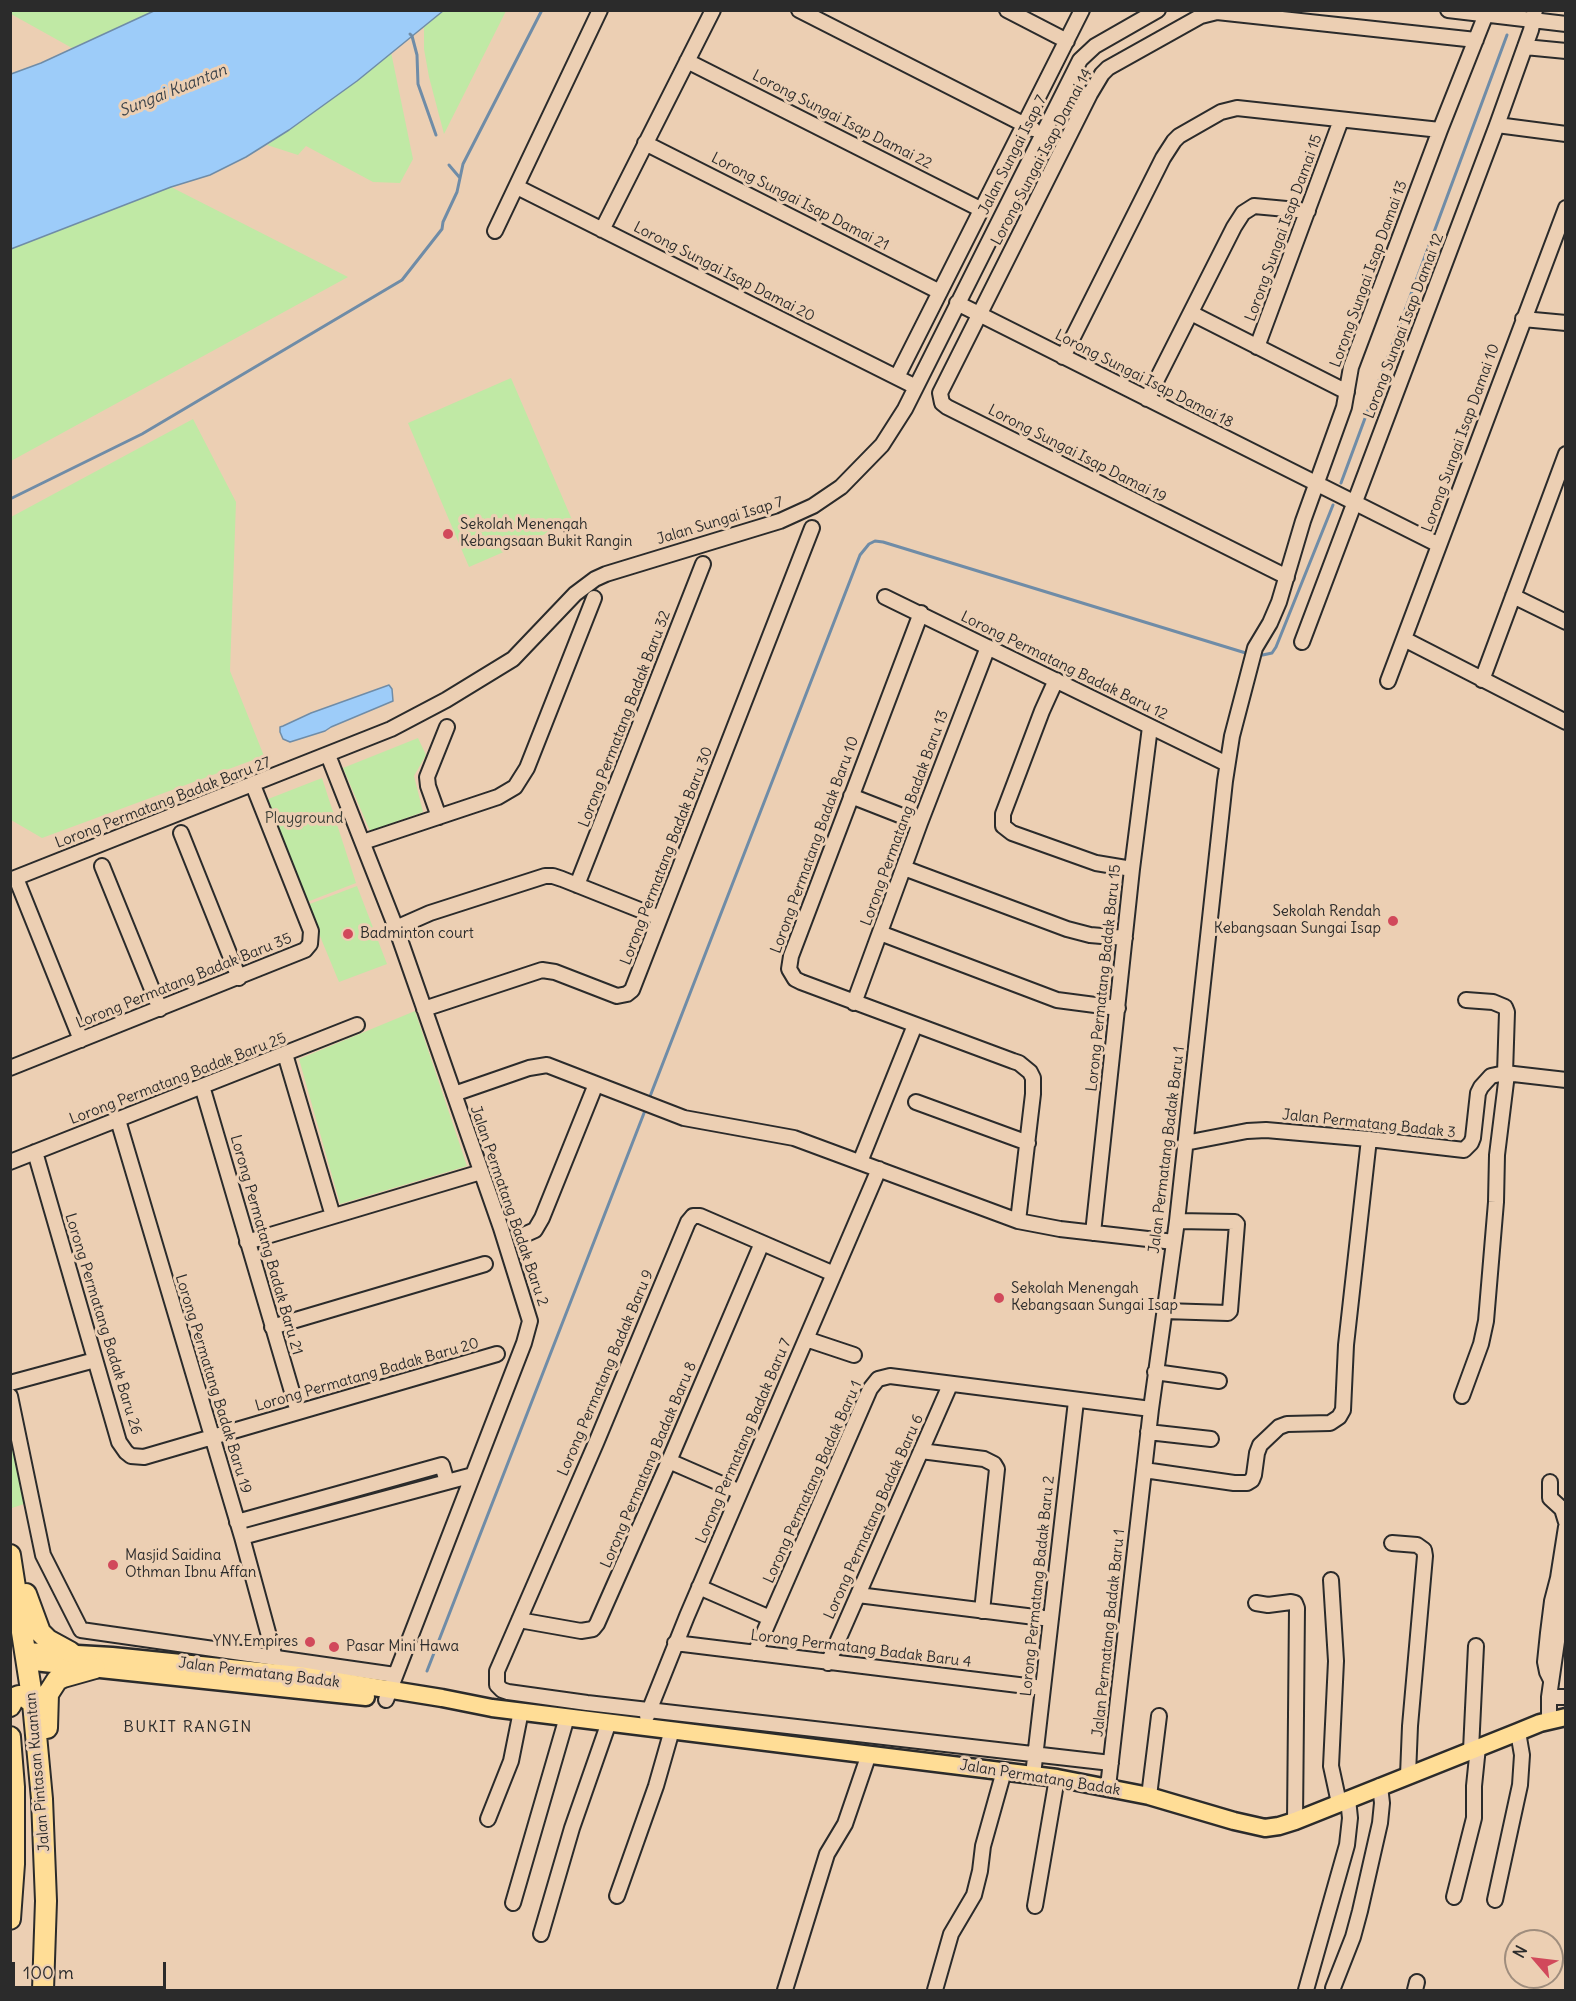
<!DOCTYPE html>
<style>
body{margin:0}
#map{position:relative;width:1576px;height:2001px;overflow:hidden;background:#eccfb3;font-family:Delius,sans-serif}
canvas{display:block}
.frame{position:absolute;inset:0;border:12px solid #2b2b2b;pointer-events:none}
.north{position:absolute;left:1504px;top:1929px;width:60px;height:60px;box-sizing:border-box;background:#eccfb3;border:2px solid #9f8d7d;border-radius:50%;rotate:298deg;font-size:16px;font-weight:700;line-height:24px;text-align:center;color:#2b2b2b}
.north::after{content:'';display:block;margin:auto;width:21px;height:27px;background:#d1495b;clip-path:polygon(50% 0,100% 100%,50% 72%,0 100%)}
.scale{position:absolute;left:12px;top:1962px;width:154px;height:27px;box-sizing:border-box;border:3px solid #2b2b2b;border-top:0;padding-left:8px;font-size:18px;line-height:21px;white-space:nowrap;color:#2b2b2b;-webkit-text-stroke:4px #eccfb3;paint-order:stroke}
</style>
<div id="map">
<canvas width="1576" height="2001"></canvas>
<div class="frame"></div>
<div class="north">N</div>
<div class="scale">100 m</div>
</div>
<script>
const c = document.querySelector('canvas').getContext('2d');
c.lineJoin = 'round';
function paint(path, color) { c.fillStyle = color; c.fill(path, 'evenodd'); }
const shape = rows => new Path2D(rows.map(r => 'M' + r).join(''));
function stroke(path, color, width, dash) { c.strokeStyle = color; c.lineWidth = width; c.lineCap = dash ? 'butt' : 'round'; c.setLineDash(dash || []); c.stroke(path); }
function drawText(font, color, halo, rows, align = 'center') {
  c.font = font + ' Delius,sans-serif'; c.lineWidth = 6; c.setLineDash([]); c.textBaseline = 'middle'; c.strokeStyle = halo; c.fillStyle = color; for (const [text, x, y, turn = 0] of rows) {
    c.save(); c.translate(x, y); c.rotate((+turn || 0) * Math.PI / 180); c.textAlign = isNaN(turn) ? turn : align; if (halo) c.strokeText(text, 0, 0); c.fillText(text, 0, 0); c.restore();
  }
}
paint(shape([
 [10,11,156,11,72,48,11,14],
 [443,11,506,11,444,134,429,77,424,49,424,27],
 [391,52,413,159,400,183,373,182,306,146,298,155,267,145,357,81],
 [171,187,348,277,11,461,11,249],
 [511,378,573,522,469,567,408,423],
 [193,419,236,502,230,671,264,756,42,838,11,820,11,517],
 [418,738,426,755,414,776,423,812,370,831,343,768],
 [322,778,356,883,307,902,263,801],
 [357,886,387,964,339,982,307,905],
 [415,1011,467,1166,340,1204,299,1059],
 [10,1438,24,1504,12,1508,10,1501]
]), '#c0e9a5');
const water = shape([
 [156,10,443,10,443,11,357,81,289,130,246,157,210,175,171,187,11,249,11,74,41,63,156,10],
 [389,685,392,689,393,701,331,727,325,731,290,742,283,739,280,732,280,727,283,726,311,713,389,685]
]);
paint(water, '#9dccf9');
stroke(water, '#6f8ca7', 1.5);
stroke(shape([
 [410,34,412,36,417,55,418,84,436,135],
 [449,165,460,178],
 [1341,483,1507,35],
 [10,499,142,434,402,280,442,229,443,222,457,192,463,164,542,10],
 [1258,656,1272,653,1276,647,1333,505],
 [649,1099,860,555,869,544,875,541,883,542,1249,654],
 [427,1671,646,1108]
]), '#6f8ca7', 3);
const minor = shape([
 [799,10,1033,129],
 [1007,10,1067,41],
 [1448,10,1566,24],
 [1525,47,1566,51],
 [687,61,982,210],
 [1497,125,1566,134],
 [645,143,940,292],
 [517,187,916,387],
 [602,230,713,10],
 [495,231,600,10],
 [957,303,1439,545],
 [1191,313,1347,392],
 [1523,319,1566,323],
 [1257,347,1341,120],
 [1063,357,1163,158,1174,141,1179,136,1221,112,1237,108,1440,130],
 [897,377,1082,10],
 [1147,399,1234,227,1243,213,1254,206,1308,211],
 [1287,577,947,407,942,403,940,393,1090,94,1102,74,1108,68,1201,16,1217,12,1476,40],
 [1513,596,1566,622],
 [885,597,1227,764],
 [921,613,791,956,789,969,795,979,801,982,1013,1061,1019,1063,1030,1072,1033,1078,1033,1094,1018,1221],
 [1404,639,1566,722],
 [1302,642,1497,125,1531,30,1535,10],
 [1056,680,1042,711,1003,814,1003,826,1012,833,1096,863,1132,869],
 [1482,680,1566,454],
 [1388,681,1566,208],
 [328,755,396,928,501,1228,530,1321,524,1343,386,1700],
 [851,796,920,823],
 [439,817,428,786,427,777,447,727],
 [181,833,239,978],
 [363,842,498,797,515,787,527,768,594,598],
 [102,866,160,1009],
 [904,868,1067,929,1090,935,1125,938],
 [16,878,81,1040],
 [10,880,391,729,446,700,513,659,575,594,595,579,606,574,780,521,813,506,841,487,882,445,905,409,1080,60,1095,46,1158,10],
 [577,885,703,564],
 [396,928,430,913,545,876,553,876,562,879,660,918],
 [880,933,1057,1000,1118,1008],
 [1466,1000,1493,1002,1505,1007,1507,1012,1505,1073],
 [854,1003,920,823,988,647],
 [424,1009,542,970,555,972,617,996,627,994,632,990,812,528],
 [285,1054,333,1216],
 [10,1068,305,950,310,944,311,931,253,785],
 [202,1086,298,1412],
 [454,1094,529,1068,547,1065,684,1118,794,1138,1018,1221,1060,1229,1174,1242],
 [916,1102,1028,1143],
 [118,1120,242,1537,275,1658],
 [1185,1143,1247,1131,1266,1130,1369,1139,1464,1150,1471,1143,1473,1138,1478,1093,1481,1087,1491,1076,1505,1073,1566,1080],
 [35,1152,119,1442,126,1452,131,1456,144,1457,497,1354],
 [10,1162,357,1025],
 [860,1162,915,1025],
 [1093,1233,1132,869,1150,727],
 [526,1234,535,1230,542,1218,596,1084],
 [247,1242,481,1172],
 [834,1274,700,1216,693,1216,688,1222,596,1443,497,1671,497,1685,502,1690,508,1692,587,1703,1111,1763],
 [1164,1311,1228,1313,1230,1311,1237,1224,1235,1222,1177,1221],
 [272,1327,485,1264],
 [806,1339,854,1355],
 [1155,1372,1219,1381],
 [10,1383,95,1360],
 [10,1396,43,1555,81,1630,395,1675],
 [1462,1396,1481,1344,1486,1321,1496,1202,1497,1155,1507,1074],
 [1148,1432,1211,1439],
 [921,1451,984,1459,994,1464,997,1469,982,1611],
 [669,1461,740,1492],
 [1144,1470,1234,1483,1247,1483,1252,1480,1254,1475,1257,1453,1260,1445,1279,1427,1287,1424,1330,1423,1339,1417,1343,1410,1346,1345,1369,1139],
 [1550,1482,1550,1498,1562,1509,1566,1522],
 [237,1522,442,1465,447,1482],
 [242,1537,473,1475],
 [1392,1543,1417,1545,1424,1550,1425,1556,1410,1726,1408,1775],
 [1331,1580,1336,1661,1331,1766,1339,1803],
 [699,1587,770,1618],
 [858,1595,1051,1619],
 [1256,1603,1268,1605,1291,1602,1295,1603,1297,1608,1295,1821],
 [519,1620,581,1631,593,1629,597,1624,669,1461,762,1243],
 [675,1643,1043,1688],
 [755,1653,870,1389,878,1379,890,1376,1151,1409],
 [828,1663,950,1385],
 [1551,1680,1547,1672,1545,1662,1548,1633,1552,1601,1558,1578,1566,1527],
 [1549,1697,1566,1697],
 [647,1716,687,1616,879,1169],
 [1549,1721,1549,1697,1566,1579],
 [1471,1750,1476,1646],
 [1033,1775,1076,1401],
 [1108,1787,1151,1409,1177,1221,1225,781,1232,736,1255,648,1270,623,1279,602,1303,521,1344,407,1351,367,1440,130,1486,14],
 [1149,1796,1159,1716],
 [488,1819,511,1761,521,1711],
 [617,1896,656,1786,672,1730],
 [1454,1897,1474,1818,1474,1786,1478,1747],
 [1495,1900,1520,1785,1522,1755,1518,1732],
 [513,1903,567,1717],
 [1035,1906,1057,1778],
 [541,1934,572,1828,609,1722],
 [1333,1988,1353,1937,1360,1911,1380,1823,1382,1803,1380,1786],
 [785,1990,827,1854,845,1824,869,1754],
 [935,1990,951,1934,974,1895,980,1871,983,1846,1004,1771],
 [1306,1990,1347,1845,1350,1818,1348,1799],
 [1415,1990,1417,1982]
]);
const major = shape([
 [25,1651,112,1656,299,1675,442,1698,492,1708,1057,1778,1149,1796,1234,1821,1265,1828,1279,1826,1295,1821,1518,1732,1540,1723,1566,1717],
 [34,1662,366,1697]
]);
const highway = shape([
 [10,1555,33,1703,42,1799,46,1901,43,1990],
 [26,1594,40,1632,48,1640,70,1652],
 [10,1706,14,1698,19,1696,24,1696,33,1703],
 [47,1728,48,1694,57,1680,63,1677,95,1668],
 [10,1737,14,1787,14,1864,10,1919]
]);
stroke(minor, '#2b2b2b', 18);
stroke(major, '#2b2b2b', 21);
stroke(highway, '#2b2b2b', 24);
stroke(minor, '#eccfb3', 14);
stroke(major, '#ffdd96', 16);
stroke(highway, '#ffdd96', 20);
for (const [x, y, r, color] of [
 [448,534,6,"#d1495b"],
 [1393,921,6,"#d1495b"],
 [348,934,6,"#d1495b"],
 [999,1298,6,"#d1495b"],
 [113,1565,6,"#d1495b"],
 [310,1642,6,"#d1495b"],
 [334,1647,6,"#d1495b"]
]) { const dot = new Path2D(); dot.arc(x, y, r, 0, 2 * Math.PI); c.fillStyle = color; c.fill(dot); stroke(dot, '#eccfb3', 2); }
drawText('15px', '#2b2b2b', '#eccfb3', [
 ["Lorong Sungai Isap Damai 22",842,120,27],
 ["Jalan Sungai Isap 7",1013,155,-63],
 ["Lorong Sungai Isap Damai 14",1042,157,-62],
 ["Lorong Sungai Isap Damai 21",800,202,27],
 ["Lorong Sungai Isap Damai 15",1284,228,-70],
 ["Lorong Sungai Isap Damai 20",724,272,27],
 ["Lorong Sungai Isap Damai 13",1369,274,-70],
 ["Lorong Sungai Isap Damai 12",1404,326,-69],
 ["Lorong Sungai Isap Damai 18",1144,379,27],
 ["Lorong Sungai Isap Damai 10",1461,438,-70],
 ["Lorong Sungai Isap Damai 19",1077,454,27],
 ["Jalan Sungai Isap 7",720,521,-17],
 ["Lorong Permatang Badak Baru 12",1064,666,26],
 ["Lorong Permatang Badak Baru 32",625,719,-69],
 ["Lorong Permatang Badak Baru 27",163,803,-21],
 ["Lorong Permatang Badak Baru 13",905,818,-70],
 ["Lorong Permatang Badak Baru 10",815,845,-70],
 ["Lorong Permatang Badak Baru 30",667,856,-69],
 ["Lorong Permatang Badak Baru 15",1104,978,-84],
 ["Lorong Permatang Badak Baru 35",184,981,-22],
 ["Lorong Permatang Badak Baru 25",178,1079,-21],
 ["Jalan Permatang Badak 3",1369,1124,6],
 ["Jalan Permatang Badak Baru 1",1167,1150,-83],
 ["Jalan Permatang Badak Baru 2",509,1206,71],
 ["Lorong Permatang Badak Baru 21",266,1245,74],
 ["Lorong Permatang Badak Baru 26",103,1324,73],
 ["Lorong Permatang Badak Baru 9",606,1373,-67],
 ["Lorong Permatang Badak Baru 20",367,1375,-16],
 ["Lorong Permatang Badak Baru 19",213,1384,73],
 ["Lorong Permatang Badak Baru 7",744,1441,-67],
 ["Lorong Permatang Badak Baru 8",649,1465,-67],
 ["Lorong Permatang Badak Baru 1",813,1482,-66],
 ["Lorong Permatang Badak Baru 6",874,1517,-66],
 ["Lorong Permatang Badak Baru 2",1038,1586,-84],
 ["Jalan Permatang Badak Baru 1",1109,1633,-84],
 ["Lorong Permatang Badak Baru 4",861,1649,7],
 ["Jalan Permatang Badak",259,1673,7],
 ["Jalan Pintasan Kuantan",38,1772,-95],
 ["Jalan Permatang Badak",1040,1778,9]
]);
drawText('15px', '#2b2b2b', '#eccfb3', [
 ["Sekolah Menengah",460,525],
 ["Kebangsaan Bukit Rangin",460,542],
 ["Sekolah Rendah",1381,912,"right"],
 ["Kebangsaan Sungai Isap",1381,929,"right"],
 ["Badminton court",360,934],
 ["Sekolah Menengah",1011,1289],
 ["Kebangsaan Sungai Isap",1011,1306],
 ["Masjid Saidina",125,1556],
 ["Othman Ibnu Affan",125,1573],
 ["YNY Empires",298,1642,"right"],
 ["Pasar Mini Hawa",346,1647]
], 'left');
drawText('15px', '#3a3e37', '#eccfb3', [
 ["Playground",304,819]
]);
drawText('italic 16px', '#3c434a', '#eccfb3', [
 ["Sungai Kuantan",173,91,-22]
]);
c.letterSpacing = '1.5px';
drawText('16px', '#2b2b2b', '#eccfb3', [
 ["BUKIT RANGIN",188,1727]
]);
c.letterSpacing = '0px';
</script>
